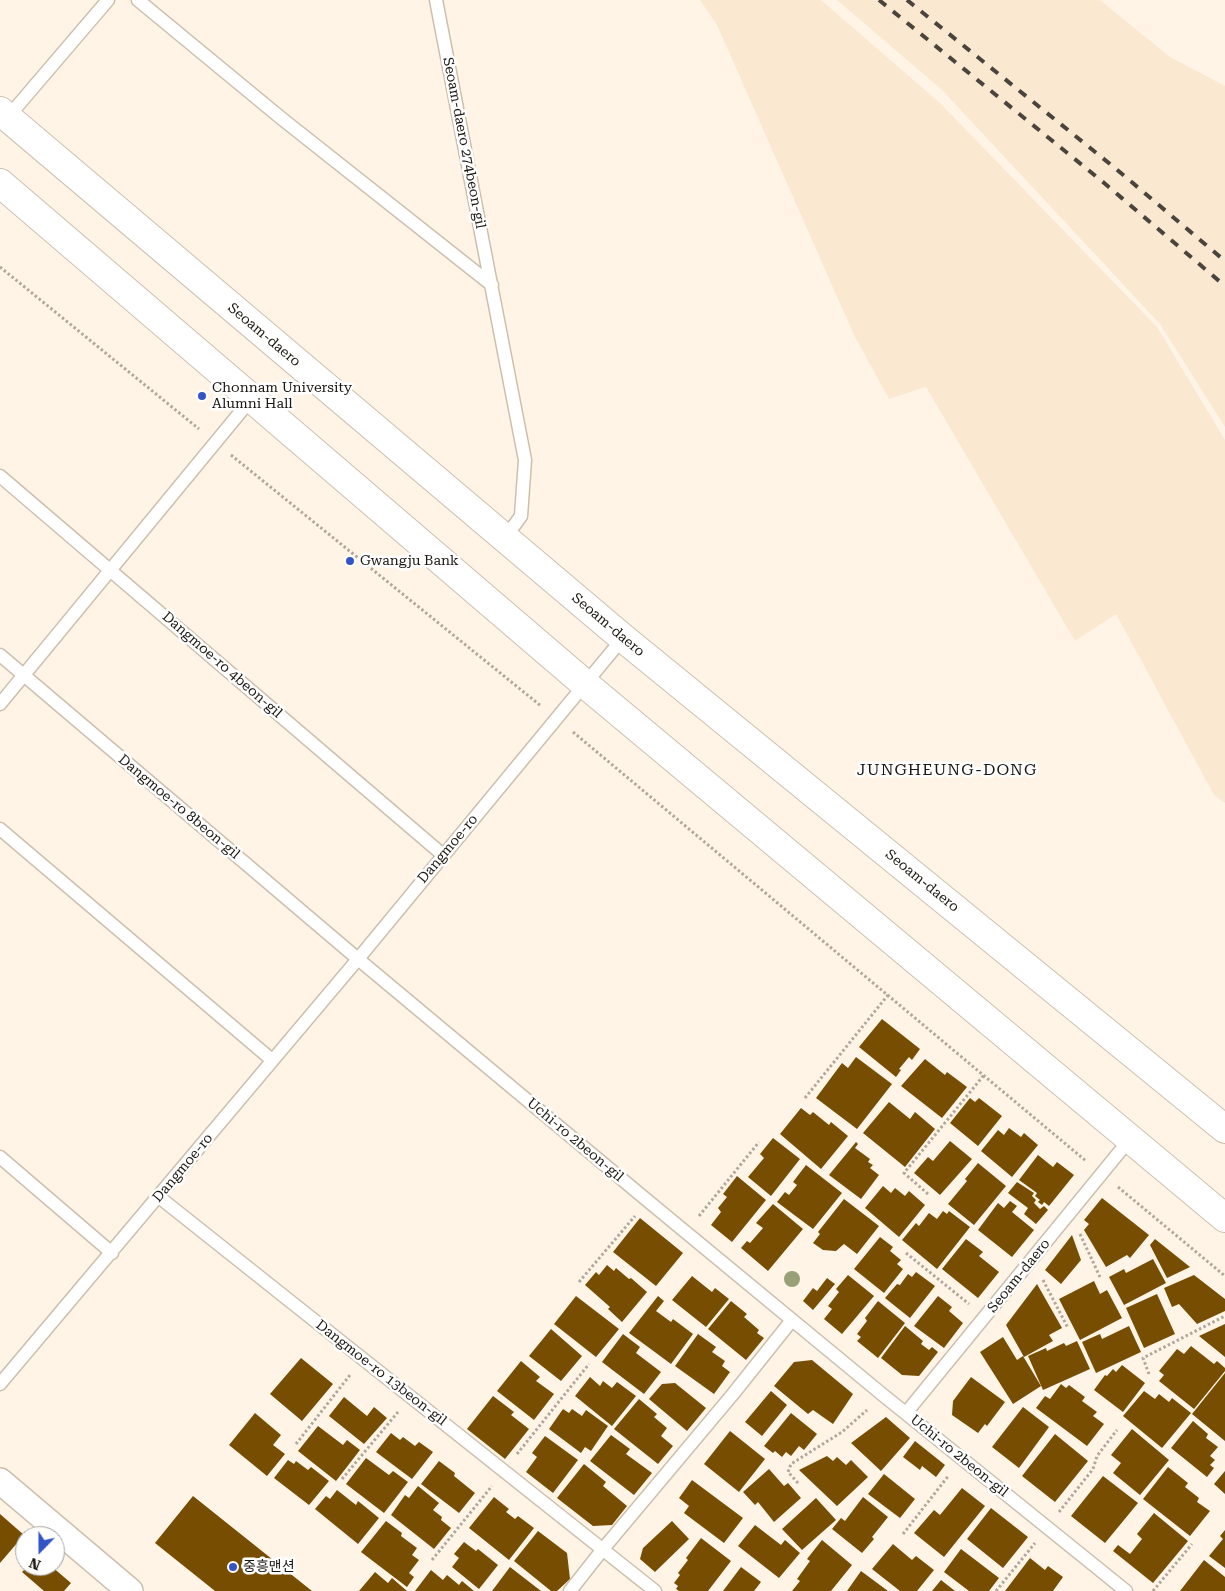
<!DOCTYPE html>
<meta charset="utf-8">
<style>
body{margin:0}
#map{position:relative;width:1225px;height:1591px;overflow:hidden;background:#fff4e6;font-family:"Roboto Serif",serif}
canvas{display:block}
.north{position:absolute;left:15px;top:1526px;width:50px;height:50px;box-sizing:border-box;background:#fff;border:1px solid #a4a2a0;border-radius:50%;rotate:202deg;font-size:14px;font-weight:700;line-height:20px;text-align:center;color:#1b1711}
.north::after{content:'';display:block;margin:auto;width:18px;height:22px;background:#3254c5;clip-path:polygon(50% 0,100% 100%,50% 72%,0 100%)}
</style>
<div id="map">
<canvas width="1225" height="1591"></canvas>
<div class="north">N</div>
</div>
<script>
const c = document.querySelector('canvas').getContext('2d');
c.lineJoin = 'round';
function paint(path, color) { c.fillStyle = color; c.fill(path, 'evenodd'); }
const shape = rows => new Path2D(rows.map(r => 'M' + r).join(''));
function stroke(path, color, width, dash) { c.strokeStyle = color; c.lineWidth = width; c.lineCap = dash ? 'butt' : 'round'; c.setLineDash(dash || []); c.stroke(path); }
function drawText(font, color, halo, rows, align = 'center') {
  c.font = font + ' "Roboto Serif","Noto Sans KR",serif'; c.lineWidth = 5; c.setLineDash([]); c.textBaseline = 'middle'; c.strokeStyle = halo; c.fillStyle = color; for (const [text, x, y, turn = 0] of rows) {
    c.save(); c.translate(x, y); c.rotate((+turn || 0) * Math.PI / 180); c.textAlign = isNaN(turn) ? turn : align; if (halo) c.strokeText(text, 0, 0); c.fillText(text, 0, 0); c.restore();
  }
}
paint(shape([
 [700,0,821,0,940,103,1157,327,1225,440,1225,803,1214,795,1116,614,1075,641,926,387,889,399,854,335,717,25],
 [837,0,1100,0,1170,57,1225,86,1225,427,1160,324,942,90]
]), '#fae8d0');
paint(shape([
 [882,1019,920,1049,912,1060,909,1057,899,1069,901,1070,896,1077,859,1047],
 [856,1057,892,1084,857,1129,816,1098,842,1063,848,1068],
 [925,1059,945,1075,947,1072,967,1087,942,1118,901,1086],
 [970,1098,975,1102,979,1098,1002,1116,978,1146,950,1123],
 [889,1102,910,1119,915,1112,935,1129,905,1167,863,1133],
 [801,1108,810,1115,813,1112,829,1125,831,1122,848,1136,821,1169,780,1134],
 [1009,1128,1021,1137,1024,1133,1038,1145,1012,1177,981,1151,998,1130,1004,1135],
 [773,1138,800,1159,771,1196,748,1177,764,1158,760,1154],
 [950,1141,972,1159,940,1195,914,1173,928,1157,933,1161],
 [856,1142,858,1144,855,1148,870,1159,868,1162,873,1165,870,1168,879,1175,861,1199,829,1175],
 [1038,1155,1053,1167,1057,1162,1074,1175,1049,1206,1044,1202,1042,1205,1038,1202,1040,1200,1035,1196,1037,1193,1019,1180],
 [978,1163,1006,1186,974,1225,948,1204,967,1181,965,1179],
 [806,1165,842,1193,813,1229,777,1202,785,1192,789,1195,797,1185,793,1182],
 [737,1176,766,1200,732,1242,711,1225,721,1212,718,1208,727,1197,723,1194],
 [1017,1182,1034,1193,1032,1196,1036,1200,1034,1203,1040,1209,1044,1206,1048,1210,1036,1224,1024,1214,1028,1208,1008,1193],
 [883,1186,891,1193,895,1188,905,1196,909,1191,925,1205,899,1237,865,1208],
 [1102,1198,1149,1235,1130,1258,1127,1255,1106,1267,1084,1230,1089,1224,1084,1220],
 [844,1199,879,1226,857,1254,844,1244,836,1251,823,1250,813,1243,820,1234,818,1232],
 [1010,1201,1017,1206,1012,1212,1034,1230,1012,1257,978,1230,998,1203,1004,1208],
 [773,1204,803,1229,768,1271,741,1248,747,1241,750,1243,763,1228,756,1223],
 [943,1211,947,1214,949,1211,970,1227,937,1269,902,1240,916,1223,919,1226,929,1213,937,1219],
 [640,1218,683,1253,656,1286,613,1252],
 [1072,1235,1081,1260,1061,1284,1045,1270],
 [880,1237,893,1247,890,1251,901,1260,897,1264,903,1269,884,1293,854,1269],
 [966,1239,983,1252,979,1256,999,1272,978,1298,942,1269],
 [1155,1239,1190,1267,1167,1278,1150,1245],
 [1153,1259,1166,1283,1124,1305,1109,1277,1124,1269,1126,1273],
 [607,1265,614,1271,616,1268,629,1279,631,1278,647,1292,622,1322,608,1309,610,1307,585,1285,596,1272,599,1275],
 [916,1272,935,1286,910,1318,885,1298,897,1284,900,1285,908,1274,912,1277],
 [848,1275,874,1296,842,1334,824,1319,832,1309,828,1306,839,1292,836,1289],
 [1194,1275,1225,1299,1225,1311,1197,1324,1179,1304,1172,1307,1164,1288],
 [692,1276,712,1292,715,1288,729,1299,706,1327,672,1300],
 [827,1278,835,1284,813,1310,803,1301,813,1288,817,1291],
 [1094,1281,1100,1294,1107,1290,1122,1318,1080,1340,1059,1299],
 [1037,1284,1062,1328,1049,1335,1053,1341,1024,1357,1006,1325],
 [1157,1294,1175,1334,1144,1348,1126,1308],
 [576,1296,619,1329,596,1357,554,1324],
 [658,1296,664,1301,656,1311,671,1322,673,1319,693,1334,671,1364,629,1333],
 [938,1296,952,1307,949,1311,963,1323,944,1348,914,1326],
 [731,1301,747,1314,744,1317,759,1330,757,1333,764,1338,746,1360,708,1329],
 [878,1301,905,1323,878,1358,857,1341,861,1337,857,1334,867,1321,865,1318],
 [1225,1324,1225,1357,1199,1336],
 [905,1326,923,1341,921,1344,929,1350,932,1347,938,1352,919,1376,902,1375,881,1358],
 [1129,1326,1141,1352,1096,1373,1082,1342,1100,1334,1102,1339],
 [551,1329,582,1356,561,1381,529,1356],
 [623,1334,640,1347,636,1353,661,1372,644,1394,602,1362],
 [698,1334,716,1347,712,1352,725,1361,722,1366,730,1372,714,1394,675,1366],
 [1003,1337,1017,1360,1023,1356,1041,1386,1013,1404,980,1352],
 [1077,1341,1090,1369,1043,1390,1028,1356,1046,1348,1047,1351,1064,1343,1066,1346],
 [1191,1346,1214,1364,1217,1361,1225,1368,1225,1371,1194,1409,1159,1381,1164,1375,1159,1371,1177,1349,1184,1354],
 [301,1358,333,1384,302,1421,270,1394],
 [812,1360,853,1394,833,1424,813,1410,808,1414,774,1386,794,1362],
 [521,1361,540,1377,536,1381,554,1394,534,1420,497,1391],
 [1122,1365,1145,1383,1123,1412,1094,1390,1105,1375,1107,1376,1113,1369,1116,1372],
 [1225,1373,1225,1441,1192,1414],
 [590,1377,600,1386,603,1381,612,1388,617,1382,636,1396,612,1426,575,1396],
 [971,1377,1005,1402,987,1426,985,1424,978,1433,952,1415,953,1401],
 [675,1383,706,1408,687,1431,649,1399,662,1384],
 [1061,1384,1066,1388,1069,1385,1085,1397,1082,1401,1097,1412,1093,1416,1104,1424,1087,1446,1036,1408,1045,1396,1050,1399],
 [771,1391,787,1405,762,1436,745,1422],
 [1144,1391,1155,1399,1159,1394,1169,1402,1172,1398,1191,1413,1162,1448,1123,1416],
 [493,1396,514,1412,511,1415,529,1429,505,1459,467,1429],
 [344,1397,367,1416,374,1407,387,1418,364,1444,329,1416],
 [639,1399,657,1414,654,1417,667,1428,661,1436,673,1446,658,1464,614,1429],
 [1023,1407,1049,1427,1019,1468,992,1447],
 [563,1409,569,1413,572,1409,582,1416,586,1410,608,1426,591,1451,585,1447,581,1453,549,1429],
 [255,1413,281,1435,273,1445,285,1454,267,1476,229,1445],
 [791,1413,817,1434,804,1450,799,1446,791,1456,786,1452,782,1457,775,1451,773,1453,764,1446],
 [886,1417,910,1438,881,1471,851,1443],
 [1193,1421,1208,1434,1206,1438,1218,1447,1210,1456,1215,1460,1210,1465,1214,1468,1207,1477,1171,1448],
 [318,1426,343,1445,347,1440,360,1450,336,1481,298,1451],
 [1132,1429,1169,1460,1140,1495,1113,1473,1121,1463,1111,1455],
 [730,1431,765,1459,739,1492,704,1464],
 [391,1433,400,1440,403,1437,415,1446,419,1442,433,1452,412,1479,376,1452],
 [1055,1434,1088,1461,1055,1502,1022,1476],
 [611,1435,630,1449,626,1454,652,1473,634,1495,590,1461],
 [545,1436,578,1460,553,1493,526,1472,537,1457,532,1453],
 [915,1441,945,1465,936,1477,922,1466,920,1470,903,1457],
 [827,1456,833,1461,837,1457,846,1465,851,1460,868,1477,837,1506,799,1470],
 [366,1458,389,1475,393,1471,408,1482,384,1513,346,1484],
 [288,1460,294,1464,296,1461,308,1470,311,1467,329,1481,309,1505,274,1478],
 [439,1461,455,1473,454,1476,475,1493,459,1513,421,1484],
 [584,1464,606,1482,603,1486,627,1506,612,1525,593,1526,557,1498],
 [1168,1467,1188,1483,1185,1487,1199,1498,1197,1502,1210,1511,1190,1536,1143,1499],
 [769,1469,784,1486,788,1483,801,1498,774,1522,758,1502,755,1505,743,1492],
 [1225,1471,1225,1494,1214,1484],
 [884,1474,915,1499,900,1518,868,1494],
 [1103,1476,1138,1503,1105,1543,1071,1516],
 [692,1480,743,1518,724,1543,684,1513,689,1506,679,1498],
 [418,1486,439,1503,433,1510,442,1517,441,1520,451,1528,434,1549,391,1515,405,1495,409,1498],
 [962,1488,985,1506,944,1557,914,1533,934,1510,940,1515],
 [337,1490,356,1505,358,1501,379,1518,358,1544,315,1509,326,1496,330,1499],
 [193,1496,312,1591,215,1591,155,1543],
 [494,1497,509,1509,506,1512,515,1519,518,1516,534,1528,509,1560,469,1528],
 [863,1497,888,1517,872,1537,874,1539,862,1553,832,1529,841,1518,845,1521],
 [816,1498,836,1520,802,1550,782,1529],
 [991,1508,1028,1537,1003,1568,967,1539],
 [1154,1513,1188,1541,1153,1583,1113,1551,1118,1545,1130,1554,1142,1539,1137,1534],
 [0,1514,24,1535,0,1563],
 [386,1521,402,1533,401,1536,417,1548,412,1555,419,1560,409,1573,414,1577,407,1587,361,1552],
 [672,1521,689,1539,655,1572,640,1559,643,1548],
 [755,1525,781,1545,785,1540,800,1553,779,1578,738,1546],
 [1225,1530,1225,1568,1209,1556,1223,1539,1220,1536],
 [538,1531,567,1553,570,1579,557,1591,551,1591,514,1561],
 [701,1538,731,1561,708,1591,679,1591,676,1589,678,1586,674,1583,680,1575,678,1573,688,1560,686,1558],
 [822,1540,852,1565,831,1591,792,1591,800,1581,797,1579,810,1561,807,1559],
 [464,1542,476,1551,478,1549,498,1565,479,1589,452,1567,459,1558,454,1554],
 [893,1544,912,1560,916,1556,934,1570,917,1591,900,1591,872,1569],
 [961,1549,999,1578,989,1591,969,1591,944,1572],
 [1030,1558,1045,1570,1048,1566,1063,1577,1053,1591,1005,1591],
 [1204,1560,1225,1577,1225,1591,1180,1591],
 [28,1566,51,1566,71,1583,64,1591,44,1591,22,1572],
 [510,1567,541,1591,492,1591],
 [741,1567,761,1582,754,1591,723,1591],
 [431,1570,443,1580,447,1575,459,1585,462,1581,474,1591,415,1591],
 [861,1571,888,1591,847,1591],
 [375,1572,388,1583,392,1578,407,1591,359,1591],
 [941,1580,955,1591,932,1591]
]), '#764d01');
const lane = shape([
 [138,0,281,118,492,285],
 [436,0,525,460,521,516,505,538],
 [8,117,108,0],
 [0,476,443,855],
 [0,655,358,959,648,1201,883,1395,1126,1591],
 [0,704,252,398],
 [0,829,272,1060],
 [0,1157,112,1253],
 [159,1197,655,1591],
 [0,1384,358,959,623,638],
 [906,1413,1130,1139],
 [570,1591,603,1549,733,1394,792,1320]
]);
const street = shape([
 [0,1481,130,1591]
]);
const primary = shape([
 [0,111,623,638,1225,1129],
 [0,183,585,684,1225,1218]
]);
stroke(lane, '#ccbfae', 15);
stroke(street, '#ccbfae', 28);
stroke(primary, '#ccbfae', 30);
stroke(shape([
 [0,267,199,429],
 [231,455,541,706],
 [573,732,1086,1161],
 [805,1098,888,995],
 [1118,1187,1225,1276],
 [928,1194,904,1173,984,1075],
 [699,1216,759,1142],
 [1080,1234,1100,1277],
 [906,1253,969,1304],
 [1043,1280,1068,1328],
 [579,1282,635,1216],
 [1149,1374,1143,1358,1225,1316],
 [296,1444,350,1375],
 [517,1454,589,1364],
 [342,1479,398,1412],
 [798,1483,788,1472,791,1464,842,1432,867,1410],
 [1059,1512,1093,1469,1097,1456,1117,1430],
 [903,1534,949,1475],
 [432,1560,492,1486],
 [996,1591,1035,1543],
 [1153,1591,1192,1544]
]), '#b0a89c', 3, [2.5, 2.5]);
stroke(lane, '#fff', 12);
stroke(street, '#fff', 25);
stroke(primary, '#fff', 28);
stroke(shape([
 [879,0,1103,182,1225,286],
 [907,0,1115,168,1225,261]
]), '#4a443d', 4, [9, 9]);
c.fillStyle = '#999f77';
for (const [x, y] of [
 [792,1279]
]) { c.beginPath(); c.arc(x, y, 8, 0, 2 * Math.PI); c.fill(); }
for (const [x, y, r, color] of [
 [202,396,5,"#3254c5"],
 [350,561,5,"#3254c5"],
 [233,1567,5,"#3254c5"]
]) { const dot = new Path2D(); dot.arc(x, y, r, 0, 2 * Math.PI); c.fillStyle = color; c.fill(dot); stroke(dot, '#fff', 2); }
drawText('14px', '#1b1711', '#fff', [
 ["Seoam-daero 274beon-gil",464,143,79],
 ["Seoam-daero",264,335,40],
 ["Seoam-daero",608,625,40],
 ["Dangmoe-ro 4beon-gil",222,665,41],
 ["Dangmoe-ro 8beon-gil",179,807,40],
 ["Dangmoe-ro",448,849,-50],
 ["Seoam-daero",922,881,39],
 ["Uchi-ro 2beon-gil",575,1140,40],
 ["Dangmoe-ro",183,1168,-50],
 ["Seoam-daero",1019,1276,-51],
 ["Dangmoe-ro 13beon-gil",381,1373,38],
 ["Uchi-ro 2beon-gil",959,1456,39]
]);
drawText('14px', '#1b1711', '#fff', [
 ["Chonnam University",212,388],
 ["Alumni Hall",212,404],
 ["Gwangju Bank",360,561],
 ["중흥맨션",243,1567]
], 'left');
c.letterSpacing = '1px';
drawText('16px', '#1b1711', '#fff', [
 ["JUNGHEUNG-DONG",947,770]
]);
c.letterSpacing = '0px';
</script>
